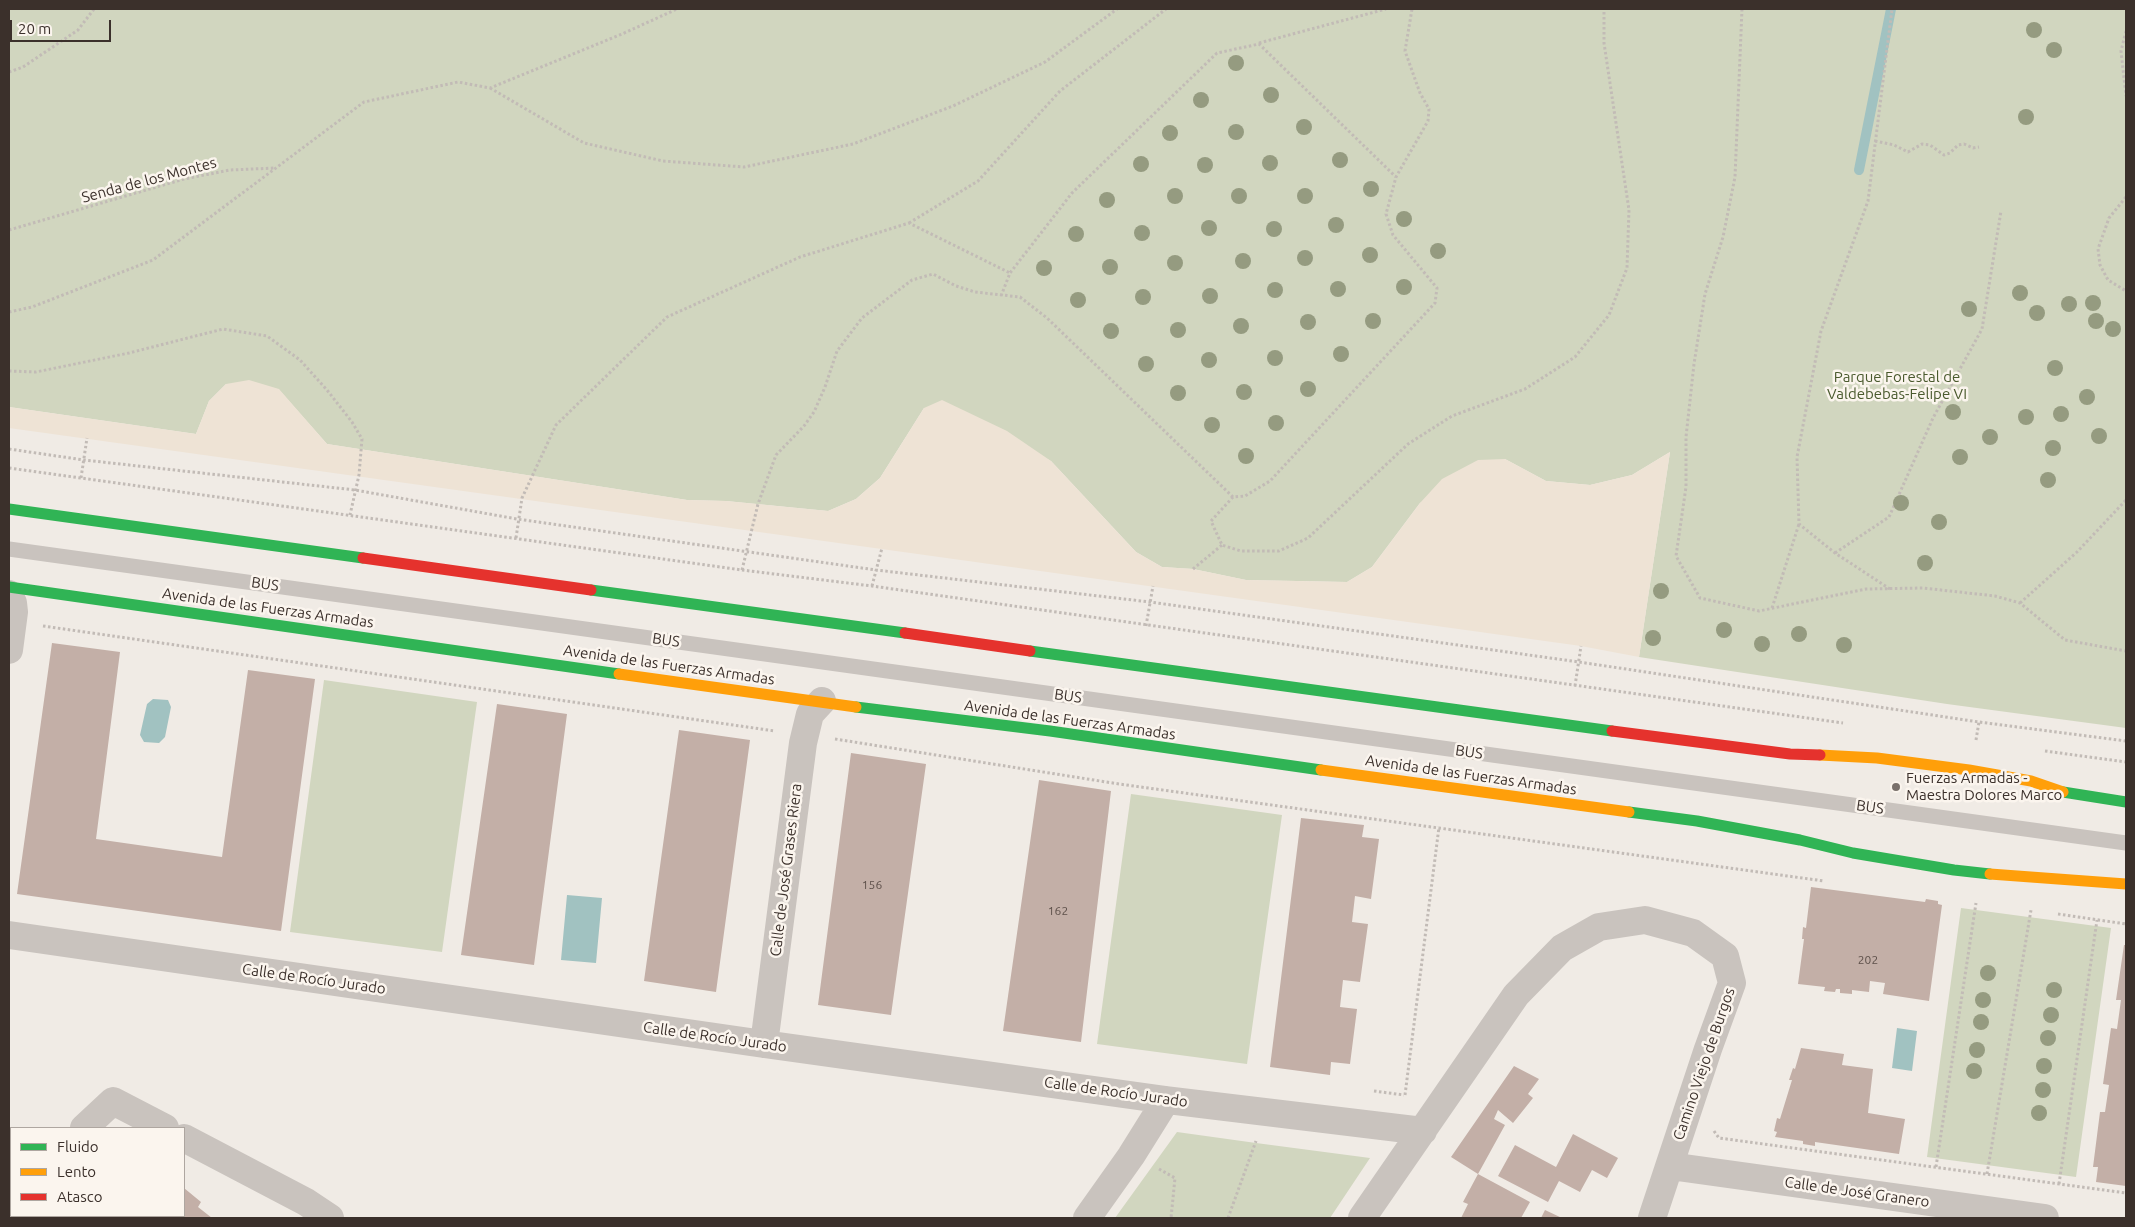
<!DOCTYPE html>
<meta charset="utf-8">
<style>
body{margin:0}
#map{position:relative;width:2135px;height:1227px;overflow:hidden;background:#f0ebe5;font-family:Ubuntu,sans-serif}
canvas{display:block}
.frame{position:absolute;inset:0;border:10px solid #3b302b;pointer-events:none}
.legend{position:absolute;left:10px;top:1127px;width:175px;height:90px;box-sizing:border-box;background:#fbf5ee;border:1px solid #aea6a0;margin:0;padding:6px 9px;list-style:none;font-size:15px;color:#3b302b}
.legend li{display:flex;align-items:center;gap:10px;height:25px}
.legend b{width:25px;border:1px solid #aea6a0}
.scale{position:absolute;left:10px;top:20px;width:101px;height:22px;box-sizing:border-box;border:2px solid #3b302b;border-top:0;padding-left:6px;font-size:15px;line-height:18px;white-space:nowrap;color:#3b302b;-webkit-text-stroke:4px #fbf5ee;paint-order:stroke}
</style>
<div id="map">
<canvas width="2135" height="1227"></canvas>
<div class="frame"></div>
<ul class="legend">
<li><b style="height:6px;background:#30b455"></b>Fluido</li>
<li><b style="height:6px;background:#ff9f0a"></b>Lento</li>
<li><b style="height:6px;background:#e5322d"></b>Atasco</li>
</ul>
<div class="scale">20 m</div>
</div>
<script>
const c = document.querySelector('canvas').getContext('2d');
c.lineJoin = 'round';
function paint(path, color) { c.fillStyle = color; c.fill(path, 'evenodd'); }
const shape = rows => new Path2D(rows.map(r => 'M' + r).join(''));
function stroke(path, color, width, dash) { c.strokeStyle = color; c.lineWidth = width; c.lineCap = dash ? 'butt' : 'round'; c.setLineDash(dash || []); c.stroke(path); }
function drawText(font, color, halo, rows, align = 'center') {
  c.font = font + ' Ubuntu,sans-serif'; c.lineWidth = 5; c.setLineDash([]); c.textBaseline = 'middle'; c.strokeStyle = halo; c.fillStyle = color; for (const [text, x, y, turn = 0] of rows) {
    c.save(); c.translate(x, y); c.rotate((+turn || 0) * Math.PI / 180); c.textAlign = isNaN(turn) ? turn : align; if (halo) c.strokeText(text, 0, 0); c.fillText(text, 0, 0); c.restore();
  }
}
paint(shape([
 [9,9,2126,9,2126,728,1947,704,1639,657,1670,452,1632,475,1590,485,1546,481,1505,459,1420,503,1372,567,1347,582,1246,580,1193,569,1162,567,1136,552,1051,461,924,408,880,478,856,499,828,511,726,501,687,500,327,444,279,390,226,384,209,401,196,434,9,407],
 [324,680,477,702,442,952,290,932],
 [1131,794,1282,815,1247,1064,1097,1044],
 [1961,908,2111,928,2076,1177,1927,1157],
 [1177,1132,1256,1143,1370,1158,1330,1218,1115,1218]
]), '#d1d6bf');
paint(shape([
 [249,380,279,389,327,444,687,500,726,501,828,511,856,499,880,478,924,408,942,400,1007,431,1051,461,1136,552,1162,567,1193,569,1246,580,1347,582,1372,567,1420,503,1442,479,1478,460,1505,459,1546,481,1590,485,1632,475,1670,452,1639,657,1581,646,9,428,9,407,196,434,209,401,226,384]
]), '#eee3d5');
paint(shape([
 [153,699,168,700,171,707,165,737,159,743,144,742,140,735,147,704],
 [567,895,602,898,596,963,561,960],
 [1897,1028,1917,1031,1912,1071,1892,1068]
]), '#a1c2c1');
stroke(shape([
 [1859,170,1891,9]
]), '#a1c2c1', 10);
paint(shape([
 [52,643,120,652,96,839,222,857,248,670,315,679,281,931,17,894],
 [497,704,567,714,534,965,461,955],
 [679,730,750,740,716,992,644,981],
 [851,753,926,764,891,1015,818,1005],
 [1039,780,1111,791,1081,1042,1003,1031],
 [1301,818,1364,825,1362,837,1379,839,1371,899,1355,896,1352,922,1368,924,1360,982,1343,980,1340,1007,1357,1009,1350,1064,1331,1062,1330,1075,1270,1067],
 [1811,887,1925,902,1926,899,1938,901,1938,904,1942,905,1929,1001,1883,994,1885,983,1870,981,1869,992,1852,990,1852,994,1840,993,1840,989,1836,989,1835,992,1824,991,1825,987,1798,984,1804,939,1802,939,1803,927,1806,928],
 [2124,945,2126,945,2126,1186,2096,1182,2098,1167,2093,1167,2100,1112,2105,1112,2109,1085,2103,1084,2111,1028,2117,1029,2121,1000,2116,1000],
 [1801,1048,1844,1054,1842,1065,1873,1069,1868,1113,1905,1119,1899,1154,1815,1142,1815,1146,1803,1144,1803,1141,1775,1137,1777,1132,1774,1131,1777,1118,1780,1119,1792,1080,1789,1080,1793,1068,1795,1069],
 [1514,1066,1539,1079,1528,1094,1533,1098,1513,1123,1498,1110,1494,1119,1505,1125,1478,1174,1451,1157],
 [1573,1134,1618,1158,1607,1178,1592,1170,1580,1192,1559,1181,1548,1202,1498,1176,1515,1145,1556,1167],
 [1478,1174,1530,1202,1521,1218,1461,1218,1468,1204,1463,1202],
 [184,1188,201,1202,198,1207,212,1218,160,1218,162,1216,184,1216],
 [1545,1210,1562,1218,1541,1218]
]), '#c3afa7');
stroke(shape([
 [1742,9,1735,177,1723,237,1705,294,1694,364,1686,437,1686,487,1676,556,1700,598,1759,611,1866,589,1923,588,1995,596,2020,603,2065,640,2126,651],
 [2126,31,2121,51,2126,96],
 [1259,43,1386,9],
 [9,72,23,67,78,30,94,9],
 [490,88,584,143,663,161,744,167,853,144,953,106,1045,62,1117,9],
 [1875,141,1894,145,1908,152,1922,144,1930,145,1944,155,1950,153,1958,145,1964,144,1973,148,1979,147],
 [2126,197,2109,218,2098,249,2100,265,2108,280,2126,291],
 [909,223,978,181,1060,91,1166,9],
 [9,230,184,179,230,170,275,168],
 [1001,296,1010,273,1072,193,1217,53,1259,44,1396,177],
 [9,312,32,307,153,260,364,102,458,82,490,88,622,34,677,9],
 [9,371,36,372,129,353,223,329,267,336,300,360,327,390,352,422,362,439,359,475,350,515],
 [9,449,84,460,355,490,517,519,876,570,1150,602,1579,662,1979,722,2126,741],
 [9,468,742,570,872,586,1843,723],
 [81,478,87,438],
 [1233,497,1211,521,1222,545,1241,551,1279,551,1308,538,1408,444,1452,416,1525,389,1575,357,1609,315,1627,268,1629,210,1604,43,1604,9],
 [516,538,522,498,556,425,667,317,800,257,909,223,1010,273],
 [1835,553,1889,517,1933,418,1982,329,2001,211],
 [1193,569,1222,545],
 [742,570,758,504,776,455,804,426,814,412,825,387,837,351,862,318,912,280,933,274,956,286,975,292,1020,297,1047,318,1233,497,1245,496,1270,481,1435,303,1437,288,1393,235,1386,214,1396,177,1428,121,1429,109,1420,93,1405,51,1412,9],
 [872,586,882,548],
 [1890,589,1835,553,1799,524,1797,457,1821,331,1868,201,1892,9],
 [2020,603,2077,552,2126,500],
 [1772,608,1799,524],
 [43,626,775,731],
 [1146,626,1153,586],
 [1575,686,1581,646],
 [835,739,1119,784,1824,881],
 [1976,740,1979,722],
 [2045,751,2126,762],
 [2058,914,2126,924],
 [1374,1091,1404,1095],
 [1405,1095,1439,827],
 [1714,1131,1719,1138,2126,1193],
 [1936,1167,1976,903],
 [1159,1169,1175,1178,1171,1218],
 [1987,1174,2031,910],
 [2059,1184,2097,920],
 [1228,1218,1256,1141]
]), '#c2bbb6', 3, [2.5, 2.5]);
stroke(shape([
 [9,549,2126,843]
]), '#c9c3be', 15);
stroke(shape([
 [9,594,13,603,14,612,9,650],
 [9,935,764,1044,1166,1100,1423,1131],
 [764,1044,803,743,810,714,822,701],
 [84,1128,113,1101,165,1128],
 [184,1138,306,1202,330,1218],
 [1670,1166,2045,1218],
 [9,1200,11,1198],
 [1087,1218,1131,1156,1166,1100],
 [1362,1218,1516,995,1562,948,1599,927,1645,920,1693,933,1725,956,1732,983,1708,1049,1652,1218]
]), '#c9c3be', 28);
stroke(shape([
 [9,509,363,558],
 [9,587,619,674],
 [591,590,905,633],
 [1030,651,1612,731],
 [856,707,1050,731,1321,770],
 [2063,792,2126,802],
 [1629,812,1697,821,1800,840,1853,853,1954,870,1990,874]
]), '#30b455', 11);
stroke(shape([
 [619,674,856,707],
 [1820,755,1877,758,1969,770,2031,781,2063,792],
 [1321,770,1629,812],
 [1990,874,2126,884]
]), '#ff9f0a', 11);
stroke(shape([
 [363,558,591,590],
 [905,633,1030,651],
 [1612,731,1790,754,1820,755]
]), '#e5322d', 11);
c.fillStyle = '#959b80';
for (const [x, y] of [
 [2034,30],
 [2054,50],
 [1236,63],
 [1271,95],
 [1201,100],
 [2026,117],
 [1304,127],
 [1236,132],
 [1170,133],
 [1340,160],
 [1270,163],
 [1141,164],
 [1205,165],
 [1371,189],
 [1175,196],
 [1239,196],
 [1305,196],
 [1107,200],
 [1404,219],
 [1336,225],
 [1209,228],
 [1274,229],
 [1142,233],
 [1076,234],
 [1438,251],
 [1370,255],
 [1305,258],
 [1243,261],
 [1175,263],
 [1110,267],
 [1044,268],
 [1404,287],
 [1338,289],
 [1275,290],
 [2020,293],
 [1210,296],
 [1143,297],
 [1078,300],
 [2093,303],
 [2069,304],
 [1969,309],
 [2037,313],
 [1373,321],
 [2096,321],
 [1308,322],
 [1241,326],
 [2113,329],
 [1178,330],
 [1111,331],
 [1341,354],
 [1275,358],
 [1209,360],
 [1146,364],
 [2055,368],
 [1308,389],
 [1244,392],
 [1178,393],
 [2087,397],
 [1953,412],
 [2061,414],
 [2026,417],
 [1276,423],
 [1212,425],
 [2099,436],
 [1990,437],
 [2053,448],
 [1246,456],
 [1960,457],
 [2048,480],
 [1901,503],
 [1939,522],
 [1925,563],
 [1661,591],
 [1724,630],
 [1799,634],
 [1653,638],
 [1762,644],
 [1844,645],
 [1988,973],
 [2054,990],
 [1983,1000],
 [2051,1015],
 [1981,1022],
 [2048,1038],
 [1977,1050],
 [2044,1066],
 [1974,1071],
 [2043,1090],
 [2039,1113]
]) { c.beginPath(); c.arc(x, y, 8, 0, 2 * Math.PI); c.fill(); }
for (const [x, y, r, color] of [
 [1896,787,5,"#7a716c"]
]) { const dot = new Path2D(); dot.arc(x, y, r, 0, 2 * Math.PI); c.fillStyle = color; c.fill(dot); stroke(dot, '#fbf5ee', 2); }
drawText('12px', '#5d504a', null, [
 ["156",872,885],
 ["162",1058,911],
 ["202",1868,960]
]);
drawText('15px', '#3b302b', '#fbf5ee', [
 ["Senda de los Montes",149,180,-15],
 ["BUS",265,584,8],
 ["Avenida de las Fuerzas Armadas",268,608,8],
 ["BUS",666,640,8],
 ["Avenida de las Fuerzas Armadas",669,665,8],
 ["BUS",1068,696,8],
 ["Avenida de las Fuerzas Armadas",1070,720,8],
 ["BUS",1469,752,8],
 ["Avenida de las Fuerzas Armadas",1471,775,8],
 ["BUS",1870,807,8],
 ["Calle de José Grases Riera",786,870,-83],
 ["Calle de Rocío Jurado",314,979,8],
 ["Calle de Rocío Jurado",715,1037,8],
 ["Camino Viejo de Burgos",1704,1064,-71],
 ["Calle de Rocío Jurado",1116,1092,8],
 ["Calle de José Granero",1857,1192,8]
]);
drawText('15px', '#4a5a2e', '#fbf5ee', [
 ["Parque Forestal de",1897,377],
 ["Valdebebas-Felipe VI",1897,394]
]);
drawText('15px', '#3b302b', '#fbf5ee', [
 ["Fuerzas Armadas -",1906,778],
 ["Maestra Dolores Marco",1906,795]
], 'left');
</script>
